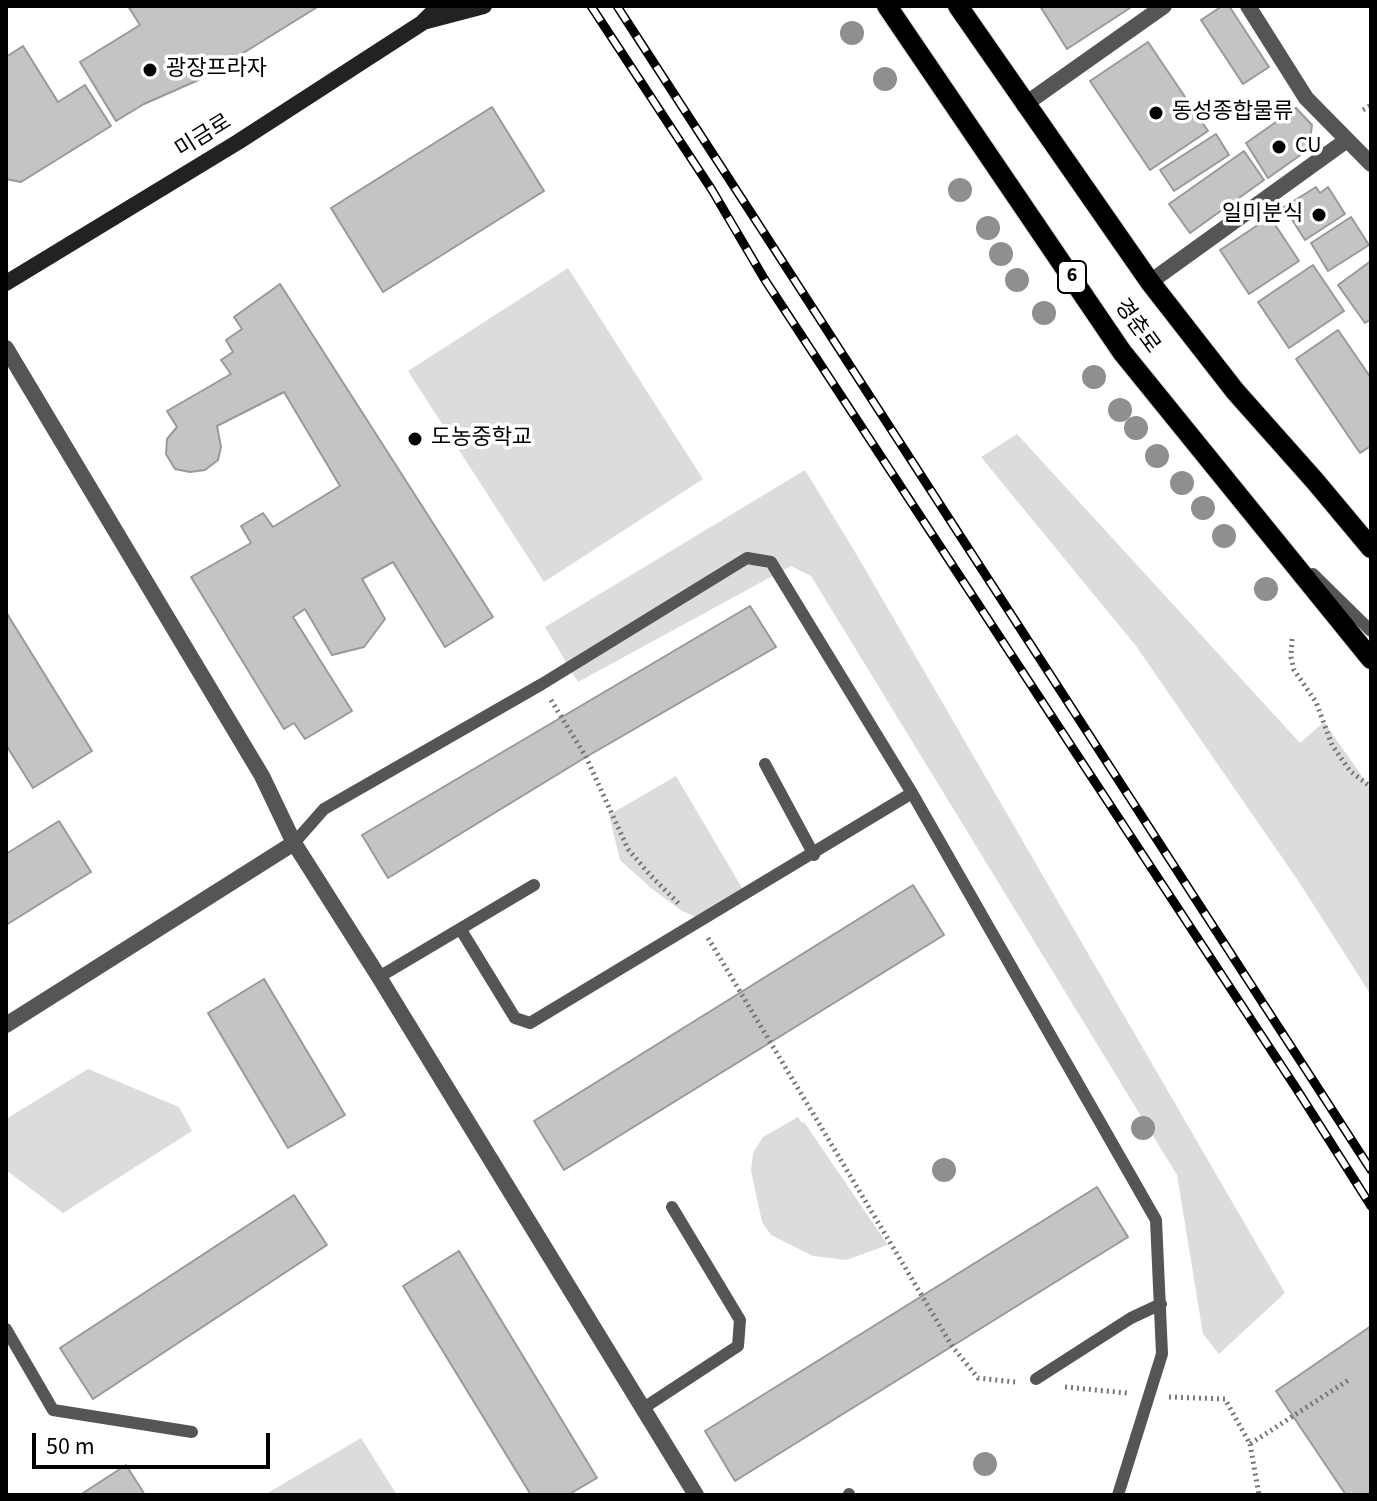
<!DOCTYPE html>
<meta charset="utf-8">
<style>
body{margin:0}
#map{position:relative;width:1377px;height:1501px;overflow:hidden;background:#fff;font-family:"Source Sans 3",sans-serif}
canvas{display:block}
.frame{position:absolute;inset:0;border:8px solid #000;pointer-events:none}
.scale{position:absolute;left:32px;top:1433px;width:238px;height:36px;box-sizing:border-box;border:4px solid #000;border-top:0;padding-left:10px;font-size:24px;line-height:28px;white-space:nowrap;color:#000;-webkit-text-stroke:6px #fff;paint-order:stroke}
</style>
<div id="map">
<canvas width="1377" height="1501"></canvas>
<div class="frame"></div>
<div class="scale">50 m</div>
</div>
<script>
const c = document.querySelector('canvas').getContext('2d');
c.lineJoin = 'round';
function paint(path, color) { c.fillStyle = color; c.fill(path, 'evenodd'); }
const shape = rows => new Path2D(rows.map(r => 'M' + r).join(''));
function stroke(path, color, width, dash) { c.strokeStyle = color; c.lineWidth = width; c.lineCap = dash ? 'butt' : 'round'; c.setLineDash(dash || []); c.stroke(path); }
function drawText(font, color, halo, rows, align = 'center') {
  c.font = font + ' "Source Sans 3","Noto Sans KR",sans-serif'; c.lineWidth = 7; c.setLineDash([]); c.textBaseline = 'middle'; c.strokeStyle = halo; c.fillStyle = color; for (const [text, x, y, turn = 0] of rows) {
    c.save(); c.translate(x, y); c.rotate((+turn || 0) * Math.PI / 180); c.textAlign = isNaN(turn) ? turn : align; if (halo) c.strokeText(text, 0, 0); c.fillText(text, 0, 0); c.restore();
  }
}
paint(shape([
 [568,268,703,479,544,582,408,371],
 [1017,434,1300,743,1324,722,1371,789,1371,995,1299,882,1136,646,981,457],
 [805,470,858,557,1285,1293,1219,1354,1203,1334,1177,1175,811,576,791,566,578,682,545,627],
 [676,776,745,893,699,918,682,911,651,888,620,860,609,815],
 [88,1069,179,1107,192,1131,63,1213,6,1170,6,1119],
 [798,1117,802,1123,804,1122,888,1245,846,1260,813,1256,771,1235,762,1222,751,1171,753,1153,763,1137],
 [361,1438,397,1495,264,1495]
]), '#dcdcdc');
const building = shape([
 [128,6,319,6,203,78,144,104,116,121,80,62,140,25,128,6],
 [1040,6,1133,6,1067,49,1040,6],
 [1222,6,1229,6,1269,67,1243,84,1201,20,1222,6],
 [1148,42,1208,131,1150,170,1090,81,1148,42],
 [23,46,58,102,85,85,111,126,21,182,6,179,6,57,23,46],
 [492,107,544,191,383,292,331,208,492,107],
 [1296,108,1312,125,1309,149,1268,178,1246,143,1296,108],
 [1216,134,1229,155,1174,191,1160,170,1216,134],
 [1244,151,1264,180,1190,233,1169,204,1244,151],
 [1316,187,1320,193,1328,187,1345,214,1305,240,1284,207,1316,187],
 [1270,217,1299,261,1249,294,1220,250,1270,217],
 [1351,217,1369,245,1328,271,1311,243,1351,217],
 [1371,261,1371,319,1365,323,1338,285,1371,261],
 [1313,265,1344,311,1289,348,1258,302,1313,265],
 [280,284,493,617,445,647,393,562,362,579,385,619,364,647,332,655,305,609,293,617,352,711,305,739,294,723,284,729,191,577,251,543,241,526,263,513,273,527,340,486,284,392,217,426,221,447,218,460,205,470,190,472,175,469,166,454,167,439,177,427,167,411,231,374,221,360,233,352,226,340,242,329,234,317,280,284],
 [1338,330,1371,378,1371,446,1360,453,1296,359,1338,330],
 [750,606,776,647,586,757,388,878,362,835,750,606],
 [6,612,92,751,33,788,6,745,6,612],
 [59,821,91,872,6,925,6,854,59,821],
 [913,885,944,935,564,1170,534,1121,913,885],
 [264,979,345,1115,288,1148,208,1013,264,979],
 [1097,1187,1128,1237,735,1481,705,1431,1097,1187],
 [294,1195,327,1245,93,1399,60,1348,294,1195],
 [459,1251,597,1478,568,1495,531,1495,403,1286,459,1251],
 [1371,1326,1371,1495,1346,1495,1276,1391,1371,1326],
 [126,1465,145,1495,80,1495,126,1465]
]);
paint(building, '#c4c4c4');
stroke(building, '#999', 2);
const primary = shape([
 [887,6,1122,352,1371,659],
 [958,6,1150,282,1235,391,1315,481,1371,548]
]);
stroke(primary, '#dbdbdb', 22);
stroke(shape([
 [1363,110,1371,105],
 [1292,639,1291,657,1294,670,1316,702,1332,745,1350,771,1371,787],
 [551,700,586,757,628,849,650,875,681,906],
 [708,938,952,1346,978,1378,1015,1382],
 [1065,1387,1127,1393],
 [1169,1397,1225,1399,1250,1444,1350,1379],
 [1250,1444,1259,1495]
]), '#777', 5, [2, 4]);
stroke(shape([
 [1313,574,1371,631],
 [765,764,814,855],
 [294,843,324,809,542,684,747,558,771,562,912,793,1156,1220,1162,1354,1118,1495],
 [461,930,515,1018,530,1023,912,793],
 [379,977,534,885],
 [6,1329,53,1410,192,1432],
 [1036,1379,1131,1318,1161,1304],
 [642,1409,738,1346,740,1320,672,1207],
 [849,1494,849,1495]
]), '#555', 12);
stroke(shape([
 [1248,6,1306,98,1371,164],
 [1024,105,1164,6],
 [1150,282,1347,140],
 [6,348,262,776,294,843,379,977,696,1495],
 [6,1025,294,843]
]), '#555', 16);
stroke(shape([
 [423,22,484,6],
 [6,283,238,142,422,23,439,6]
]), '#222', 16);
stroke(primary, '#000', 20);
const rail = shape([
 [591,6,712,190,765,280,1296,1088,1371,1206],
 [617,6,1371,1170]
]);
stroke(rail, '#000', 9);
stroke(rail, '#fff', 6, [18]);
c.fillStyle = '#8f8f8f';
for (const [x, y] of [
 [852,33],
 [885,79],
 [960,190],
 [988,228],
 [1001,254],
 [1017,280],
 [1044,313],
 [1094,377],
 [1120,410],
 [1136,428],
 [1157,456],
 [1182,483],
 [1203,508],
 [1224,536],
 [1266,589],
 [1143,1128],
 [944,1170],
 [985,1464]
]) { c.beginPath(); c.arc(x, y, 12, 0, 2 * Math.PI); c.fill(); }
for (const [x, y, r, color] of [
 [150,70,8,"#000"],
 [1156,113,8,"#000"],
 [1279,147,8,"#000"],
 [1319,215,8,"#000"],
 [415,439,8,"#000"]
]) { const dot = new Path2D(); dot.arc(x, y, r, 0, 2 * Math.PI); c.fillStyle = color; c.fill(dot); stroke(dot, '#fff', 3); }
for (const [x, y, w] of [
 [1072,277,28]
]) { const box = new Path2D(); box.roundRect(x - w / 2, y - 16, w, 32, 6); c.fillStyle = '#fff'; c.fill(box); stroke(box, '#000', 2); }
drawText('bold 20px', '#000', null, [
 ["6",1072,277]
]);
drawText('22px', '#000', '#fff', [
 ["광장프라자",166,70],
 ["동성종합물류",1172,113],
 ["CU",1295,147],
 ["일미분식",1303,215,"right"],
 ["도농중학교",431,439]
], 'left');
drawText('22px', '#000', '#fff', [
 ["미금로",204,137,-32],
 ["경춘로",1136,327,54]
]);
</script>
